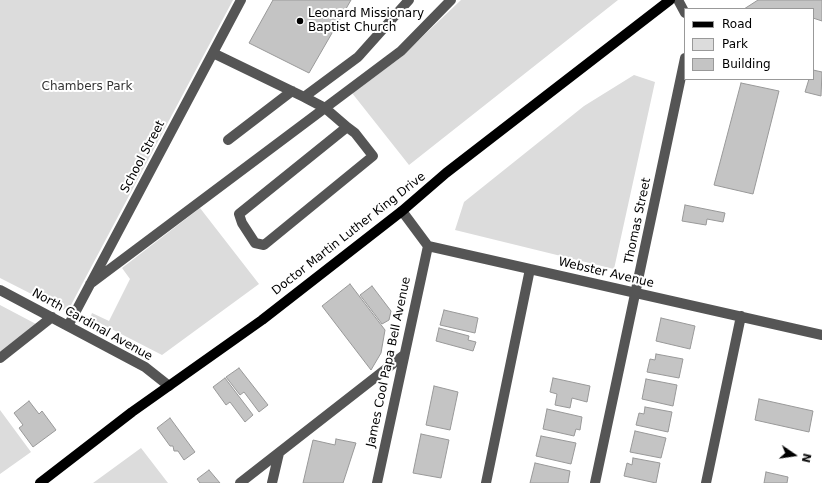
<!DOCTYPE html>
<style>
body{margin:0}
#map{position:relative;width:822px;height:483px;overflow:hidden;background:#fff;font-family:"DejaVu Sans",sans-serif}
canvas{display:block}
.legend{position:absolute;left:684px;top:8px;width:130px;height:72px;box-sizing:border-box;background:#fff;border:1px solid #999;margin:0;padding:5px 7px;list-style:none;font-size:12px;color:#000}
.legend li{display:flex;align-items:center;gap:8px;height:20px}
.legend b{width:20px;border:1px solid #999}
.north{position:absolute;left:774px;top:435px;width:40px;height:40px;-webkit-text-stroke:3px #fff;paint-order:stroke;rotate:103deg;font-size:11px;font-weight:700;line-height:16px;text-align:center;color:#000}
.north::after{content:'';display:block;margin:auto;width:14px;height:18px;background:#000;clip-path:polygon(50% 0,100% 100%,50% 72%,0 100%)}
</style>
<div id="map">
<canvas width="822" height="483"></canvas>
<ul class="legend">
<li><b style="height:5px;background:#000"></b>Road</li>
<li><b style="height:11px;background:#dcdcdc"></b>Park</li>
<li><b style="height:11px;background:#c4c4c4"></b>Building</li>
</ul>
<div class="north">N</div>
</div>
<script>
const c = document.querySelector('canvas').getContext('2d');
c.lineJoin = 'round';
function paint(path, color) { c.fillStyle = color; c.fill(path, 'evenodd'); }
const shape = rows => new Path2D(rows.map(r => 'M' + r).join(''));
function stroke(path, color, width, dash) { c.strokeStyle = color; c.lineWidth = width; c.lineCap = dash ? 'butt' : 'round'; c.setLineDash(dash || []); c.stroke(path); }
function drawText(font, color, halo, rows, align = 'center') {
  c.font = font + ' "DejaVu Sans",sans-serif'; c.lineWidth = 4; c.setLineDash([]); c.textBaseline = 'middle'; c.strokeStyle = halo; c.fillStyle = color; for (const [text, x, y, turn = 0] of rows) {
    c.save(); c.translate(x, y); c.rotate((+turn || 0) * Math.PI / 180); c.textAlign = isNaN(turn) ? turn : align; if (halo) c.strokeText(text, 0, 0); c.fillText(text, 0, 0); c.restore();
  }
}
paint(shape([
 [0,0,233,0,71,305,63,310,0,278],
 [461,0,618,0,409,165,352,93,400,58],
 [634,75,655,82,614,269,455,230,464,202,584,106],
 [200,208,259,284,162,355,90,318,92,313,109,321,130,279,122,268],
 [0,305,36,324,0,352],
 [0,410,31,452,0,474],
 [141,448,168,483,93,483]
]), '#dcdcdc');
const building = shape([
 [273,0,351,0,309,73,249,43,273,0],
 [758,0,822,0,822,21,813,18,813,9,744,9,758,0],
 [813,70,822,72,821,96,805,92,809,79,813,79,813,70],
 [741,83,779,91,753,194,714,185,741,83],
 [685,205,725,213,723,222,707,219,706,225,682,221,685,205],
 [350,284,385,330,381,353,371,370,322,306,350,284],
 [372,286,391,311,389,320,382,324,360,295,372,286],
 [444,310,478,318,475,333,440,325,444,310],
 [661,318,695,326,690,349,656,341,661,318],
 [439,328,469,336,468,340,476,342,473,351,436,341,439,328],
 [656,354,683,359,679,378,647,372,650,359,655,360,656,354],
 [239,368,268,405,259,412,244,392,240,395,226,377,239,368],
 [225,378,253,415,245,422,230,402,226,405,213,387,225,378],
 [553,378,590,386,587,402,572,398,570,408,555,405,557,394,550,392,553,378],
 [646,379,677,385,673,406,642,399,646,379],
 [434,386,458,392,450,430,426,425,434,386],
 [759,399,813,411,809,432,755,420,759,399],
 [29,401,39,414,42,411,56,430,33,447,19,428,23,425,14,413,29,401],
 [645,407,672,412,668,432,636,425,639,413,644,414,645,407],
 [547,409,582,417,580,430,576,429,574,436,543,429,547,409],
 [170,418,195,452,184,460,178,451,174,451,173,446,170,446,157,428,170,418],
 [635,431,666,438,661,458,630,452,635,431],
 [421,434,449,440,441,478,413,473,421,434],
 [541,436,576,443,571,464,536,456,541,436],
 [336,439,356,443,343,483,303,483,313,440,335,445,336,439],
 [633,458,660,463,656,483,624,476,627,463,632,465,633,458],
 [535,463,570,471,568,483,530,483,535,463],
 [209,470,220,483,200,483,197,479,209,470],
 [766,472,788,477,787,483,764,483,766,472]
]);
paint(building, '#c4c4c4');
stroke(building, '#999', 1);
stroke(shape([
 [678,0,685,13],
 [213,53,304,97,358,57,409,0],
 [304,97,325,108,347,127,355,133,373,156,264,245,255,243,242,223,239,214,347,127],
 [228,140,292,91],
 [402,211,428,246,822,335],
 [90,284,401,51,451,0],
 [0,290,145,367,169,386],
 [68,326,241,0],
 [0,358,52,317],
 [240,483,404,355],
 [272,483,279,453],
 [377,483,428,246],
 [486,483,530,269],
 [595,483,685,58],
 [706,483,741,316]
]), '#555', 10);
stroke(shape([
 [40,483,132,412,262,320,402,211,446,173,670,0]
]), '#000', 10);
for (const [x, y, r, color] of [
 [300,21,4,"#000"]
]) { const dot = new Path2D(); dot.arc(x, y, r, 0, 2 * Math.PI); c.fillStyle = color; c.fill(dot); stroke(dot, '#fff', 1.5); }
drawText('12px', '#000', '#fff', [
 ["Leonard Missionary",308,14],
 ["Baptist Church",308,28]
], 'left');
drawText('12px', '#333', '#fff', [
 ["Chambers Park",87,87]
]);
drawText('12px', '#000', '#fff', [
 ["School Street",143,157,-62],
 ["Thomas Street",638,221,-78],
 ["Doctor Martin Luther King Drive",349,234,-38],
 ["Webster Avenue",606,273,13],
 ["North Cardinal Avenue",92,325,29],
 ["James Cool Papa Bell Avenue",389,362,-78]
]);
</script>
